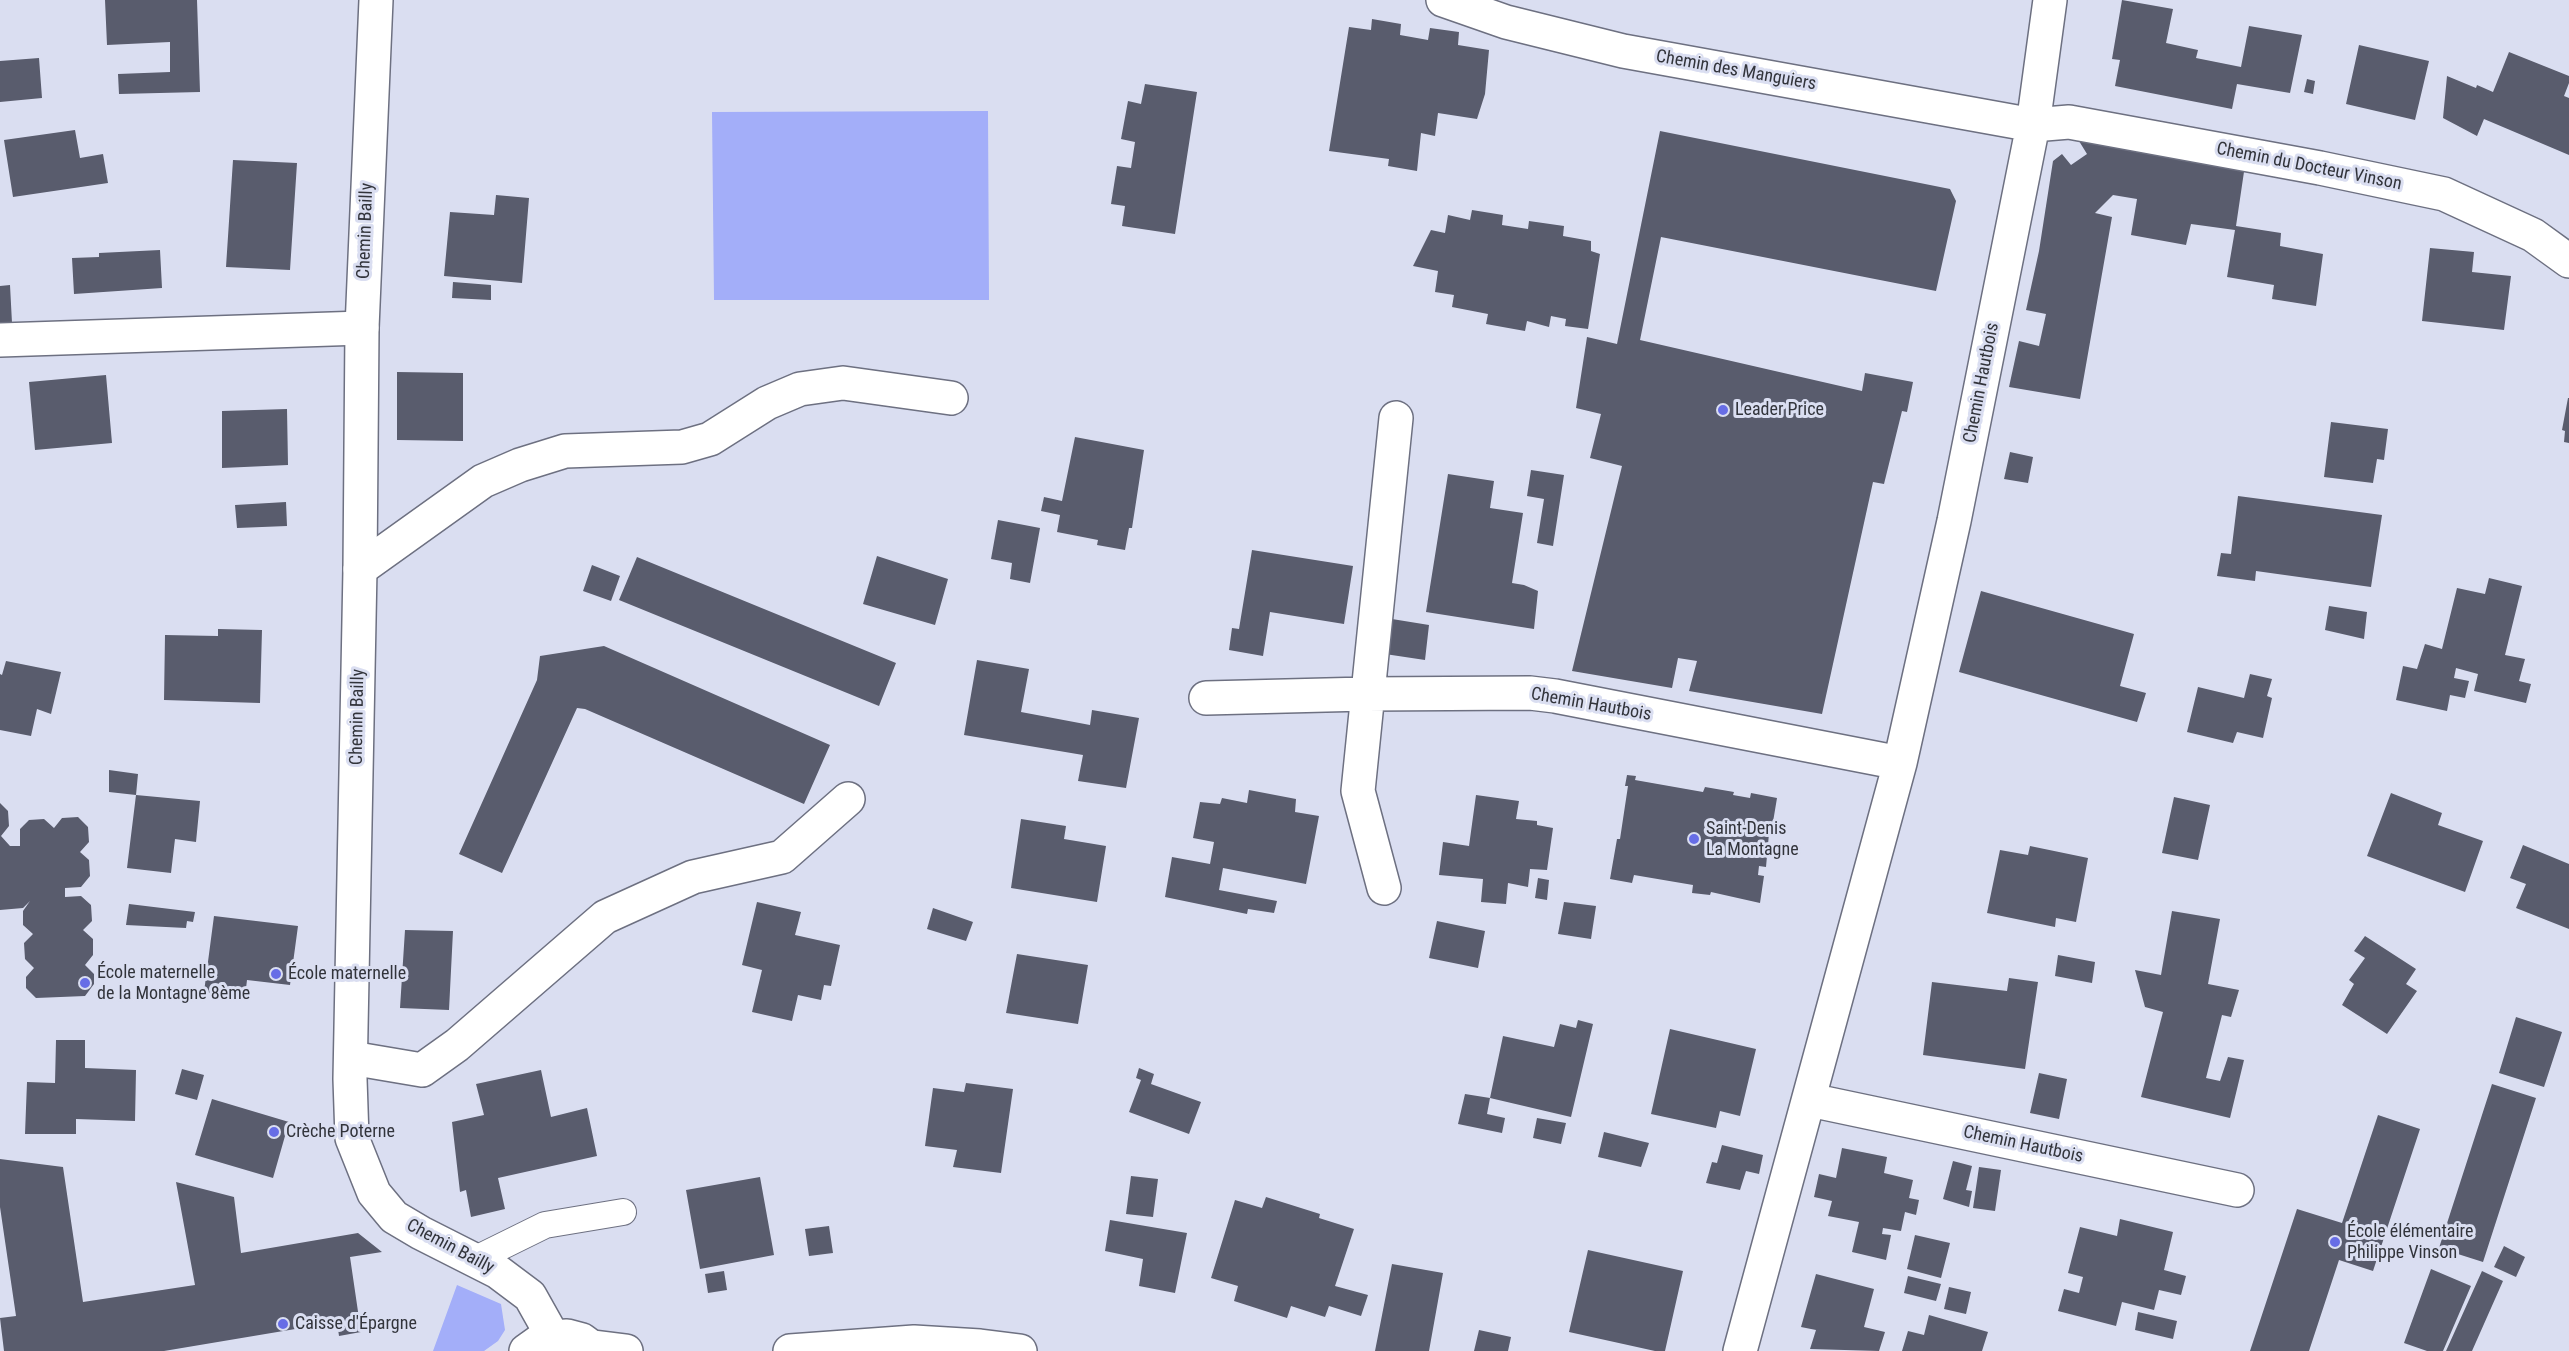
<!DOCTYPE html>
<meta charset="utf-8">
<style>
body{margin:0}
canvas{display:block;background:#dadef1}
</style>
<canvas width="2569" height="1351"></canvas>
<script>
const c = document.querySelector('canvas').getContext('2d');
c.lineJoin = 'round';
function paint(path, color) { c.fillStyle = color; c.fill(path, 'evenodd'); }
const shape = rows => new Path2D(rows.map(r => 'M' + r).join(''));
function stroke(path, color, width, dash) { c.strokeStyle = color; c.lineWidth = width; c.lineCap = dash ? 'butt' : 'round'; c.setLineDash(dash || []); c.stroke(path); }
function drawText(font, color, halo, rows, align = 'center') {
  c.font = font + ' "Roboto Condensed",sans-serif'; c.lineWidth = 6; c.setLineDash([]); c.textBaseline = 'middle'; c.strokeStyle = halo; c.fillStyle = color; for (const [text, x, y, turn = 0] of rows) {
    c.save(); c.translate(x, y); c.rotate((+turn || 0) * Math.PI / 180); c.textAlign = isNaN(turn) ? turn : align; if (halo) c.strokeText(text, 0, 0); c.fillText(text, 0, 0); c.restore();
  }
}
paint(shape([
 [988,111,989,300,714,300,712,112],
 [457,1285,501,1304,505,1330,498,1341,484,1351,433,1351]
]), '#a3aef9');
paint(shape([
 [105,0,197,0,200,92,119,94,118,74,170,72,170,42,107,45],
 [2122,0,2173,9,2166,43,2198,50,2196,58,2241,67,2249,26,2302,35,2290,93,2237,84,2232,109,2115,86,2120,60,2112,59],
 [1372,19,1401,24,1400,35,1428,40,1430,28,1459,32,1458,45,1489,50,1485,94,1477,119,1438,113,1435,136,1421,133,1417,171,1388,166,1389,159,1329,151,1349,27,1371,30],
 [2359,45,2429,61,2415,120,2346,104],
 [2509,52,2569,76,2569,83,2564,96,2569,98,2569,155,2484,119,2477,136,2443,118,2447,76,2476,88,2477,85,2493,92],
 [39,58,42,98,0,102,0,61],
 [2307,79,2315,81,2313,94,2304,92],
 [1145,84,1197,92,1175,234,1122,226,1125,206,1111,204,1117,166,1131,168,1135,142,1121,139,1128,101,1141,104],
 [75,130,80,158,103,154,108,183,13,197,4,140],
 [1660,131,1950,189,1956,201,1936,291,1661,237,1640,340,1862,391,1865,373,1913,382,1907,412,1902,411,1884,484,1873,482,1822,714,1689,691,1697,661,1678,658,1672,688,1572,671,1622,466,1590,458,1601,414,1576,408,1587,337,1617,344],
 [2085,137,2245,165,2236,226,2281,233,2280,246,2323,254,2316,306,2272,299,2274,285,2227,277,2235,230,2191,224,2186,245,2131,235,2137,199,2113,195,2095,213,2112,217,2080,399,2009,387,2019,341,2039,346,2046,314,2026,310,2039,251,2053,161,2062,154,2071,165,2087,154,2079,141],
 [233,160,297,163,290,270,226,267],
 [496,195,529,198,522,283,444,276,450,212,494,215],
 [1472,210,1503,215,1502,225,1528,229,1529,221,1564,226,1563,236,1591,241,1591,251,1600,254,1588,329,1565,326,1566,319,1551,316,1549,327,1527,321,1525,331,1486,324,1488,314,1452,307,1454,295,1435,292,1438,271,1413,266,1431,230,1445,233,1448,215,1470,220],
 [2430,248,2474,252,2472,272,2511,276,2504,330,2422,321],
 [160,250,162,288,74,294,72,258,99,257,99,253],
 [453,282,491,285,491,300,452,298],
 [10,285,12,323,0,324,0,286],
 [397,372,463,373,463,441,397,440],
 [106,375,112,443,35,450,29,382],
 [2568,398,2569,398,2569,443,2564,442,2565,431,2562,430],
 [287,409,288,465,222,468,222,411],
 [2331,422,2388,429,2384,460,2377,459,2373,483,2324,477],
 [1075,437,1144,450,1132,528,1129,528,1125,550,1097,545,1098,540,1057,532,1060,515,1041,511,1044,497,1062,501],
 [2010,452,2033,457,2028,483,2004,479],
 [1531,470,1564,475,1553,546,1537,543,1544,499,1527,496],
 [1448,474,1494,481,1490,508,1523,513,1512,583,1524,585,1538,591,1534,629,1426,612],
 [2238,496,2382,515,2371,587,2256,571,2255,581,2217,576,2221,553,2231,554],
 [286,502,287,526,237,528,235,505],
 [998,520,1040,528,1030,583,1010,579,1012,563,991,559],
 [1252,550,1353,566,1344,624,1270,612,1263,656,1229,650,1232,628,1239,629],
 [877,556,948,579,935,625,863,604],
 [637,557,896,663,879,706,619,600],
 [592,565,620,576,611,601,583,591],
 [2489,578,2522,586,2505,655,2525,659,2519,681,2531,684,2526,703,2474,691,2478,674,2456,668,2454,678,2469,681,2465,698,2450,695,2447,711,2396,700,2403,666,2417,669,2425,644,2442,649,2457,588,2485,594],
 [1981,591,2134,634,2120,686,2146,693,2137,722,1959,672],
 [2329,606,2367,612,2364,639,2325,630],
 [1392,619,1429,625,1425,660,1385,654],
 [218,629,262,630,260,703,164,700,165,635,218,636],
 [604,646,830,745,804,804,585,709,577,708,502,873,459,854,537,680,540,656],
 [977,660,1029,669,1021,712,1090,725,1092,710,1139,718,1126,788,1078,781,1083,755,964,735],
 [6,661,61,672,51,714,37,709,31,736,0,730,0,674,2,675],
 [2250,674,2272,679,2267,696,2272,698,2263,738,2237,732,2233,743,2187,732,2198,687,2244,698],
 [109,770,138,774,136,795,109,792],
 [1627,775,1636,776,1635,780,1703,792,1705,787,1734,792,1733,795,1750,798,1751,793,1777,798,1773,822,1770,822,1766,867,1759,866,1758,875,1764,876,1760,903,1711,892,1710,895,1692,893,1693,885,1634,875,1632,883,1610,879,1617,839,1620,839,1628,786,1625,786],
 [1249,790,1296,799,1295,812,1319,816,1306,884,1223,868,1219,890,1277,901,1274,913,1248,909,1247,914,1165,897,1172,857,1210,864,1214,842,1193,838,1200,802,1220,804,1222,798,1247,803],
 [2391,793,2442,813,2438,825,2483,841,2465,892,2367,856],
 [136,795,200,801,196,842,175,839,171,873,127,868],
 [1476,795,1519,801,1516,819,1537,821,1537,825,1553,828,1547,870,1530,869,1528,887,1508,883,1506,904,1481,902,1483,879,1439,875,1443,842,1469,846],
 [2174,797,2210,805,2198,860,2162,853],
 [0,803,8,811,9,826,1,836,10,846,20,846,20,829,29,820,44,819,54,828,62,818,78,817,88,827,89,842,80,852,89,860,90,876,81,887,65,888,65,897,81,896,91,905,92,921,83,930,93,939,93,955,85,965,94,974,94,984,85,996,36,998,26,988,26,977,34,968,25,959,24,943,33,934,23,925,23,911,30,901,23,908,0,910],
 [1021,819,1066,826,1064,839,1106,846,1097,902,1011,888],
 [2523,845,2569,864,2569,929,2516,908,2526,884,2510,878],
 [2030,846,2088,858,2076,922,2056,918,2055,927,1987,913,2000,850,2028,855],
 [1538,878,1549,880,1547,900,1535,898],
 [757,902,801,912,795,935,840,945,831,986,824,985,821,1000,798,995,792,1021,752,1012,762,970,742,965],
 [1564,902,1596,906,1591,939,1558,934],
 [129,904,195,912,193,922,187,921,186,928,126,925],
 [933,908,973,922,966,941,927,929],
 [2172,911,2220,919,2208,984,2239,990,2231,1017,2222,1015,2206,1078,2220,1081,2228,1057,2244,1060,2230,1118,2141,1097,2163,1012,2145,1007,2135,970,2161,975],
 [214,916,298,926,290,985,247,980,245,997,204,992],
 [1437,921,1485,931,1478,968,1429,958],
 [405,930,453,931,449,1010,400,1008],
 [2365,936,2416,969,2406,984,2417,991,2387,1034,2342,1005,2354,984,2349,980,2365,958,2354,951],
 [1017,954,1088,965,1078,1024,1006,1013],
 [2058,955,2095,962,2092,983,2055,976],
 [2009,978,2038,982,2025,1069,1923,1055,1932,982,2007,991],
 [2516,1017,2562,1032,2544,1087,2499,1073],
 [1578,1020,1593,1024,1571,1117,1490,1098,1487,1114,1505,1118,1502,1133,1458,1124,1465,1094,1490,1098,1503,1036,1554,1047,1560,1024,1576,1028],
 [1670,1029,1756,1049,1740,1116,1720,1111,1716,1128,1651,1114],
 [56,1040,85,1040,85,1068,136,1070,135,1121,76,1119,76,1134,25,1134,27,1082,55,1083],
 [1139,1068,1154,1074,1151,1084,1201,1102,1189,1134,1129,1112,1141,1080,1136,1078],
 [182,1069,204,1075,197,1100,175,1094],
 [541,1070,551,1117,587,1108,597,1156,498,1178,505,1209,471,1217,466,1190,460,1192,452,1122,484,1115,476,1084],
 [2039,1073,2067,1079,2059,1119,2030,1113],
 [966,1083,1013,1089,1001,1173,953,1167,957,1150,925,1146,933,1088,964,1092],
 [2492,1084,2536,1098,2483,1262,2439,1248],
 [212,1099,289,1122,273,1178,195,1155],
 [2378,1115,2420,1129,2373,1271,2339,1260,2309,1351,2250,1351,2297,1209,2342,1223],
 [1537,1118,1566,1123,1561,1144,1533,1138],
 [1604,1132,1649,1143,1641,1167,1598,1157],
 [1722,1145,1763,1155,1759,1174,1746,1171,1740,1190,1706,1183,1712,1162,1717,1163],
 [1842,1148,1887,1157,1884,1173,1913,1180,1909,1198,1919,1200,1916,1215,1905,1212,1901,1231,1883,1228,1882,1234,1891,1235,1886,1260,1852,1252,1859,1222,1828,1216,1832,1201,1814,1197,1819,1174,1836,1178],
 [0,1159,63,1167,83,1302,195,1285,176,1182,234,1197,241,1253,358,1233,382,1252,350,1257,361,1332,339,1336,337,1322,164,1351,4,1351,0,1318,16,1316,0,1207],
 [1953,1161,1972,1166,1966,1190,1972,1191,1969,1207,1943,1199],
 [1979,1167,2001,1170,1995,1211,1973,1208],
 [1131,1176,1158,1179,1153,1217,1126,1214],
 [760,1177,774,1255,700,1269,686,1190],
 [1266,1197,1320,1214,1319,1218,1354,1229,1335,1286,1368,1295,1361,1316,1329,1306,1325,1317,1291,1306,1287,1318,1234,1301,1238,1286,1211,1278,1235,1200,1262,1208],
 [2120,1219,2173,1232,2164,1270,2186,1276,2181,1295,2159,1290,2154,1310,2122,1302,2116,1326,2058,1311,2064,1289,2079,1293,2083,1277,2068,1273,2080,1227,2117,1236],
 [1110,1220,1187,1233,1175,1293,1139,1286,1143,1259,1105,1251],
 [829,1226,833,1253,809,1256,805,1229],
 [1915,1235,1950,1243,1941,1278,1907,1269],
 [2504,1246,2525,1257,2516,1277,2494,1267],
 [1588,1250,1683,1271,1665,1351,1655,1351,1569,1332],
 [1392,1264,1443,1273,1429,1351,1375,1351],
 [2431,1269,2471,1286,2443,1351,2427,1351,2404,1343],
 [724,1271,727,1290,708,1293,705,1274],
 [2482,1271,2503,1281,2472,1351,2446,1351],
 [1816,1274,1874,1289,1864,1327,1885,1332,1879,1351,1810,1349,1816,1330,1801,1327],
 [1908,1276,1941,1284,1936,1301,1904,1293],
 [1949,1287,1971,1292,1966,1314,1944,1309],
 [2138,1312,2177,1321,2173,1339,2135,1330],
 [1929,1315,1988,1332,1982,1351,1902,1351,1908,1331,1924,1335],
 [1479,1330,1511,1337,1508,1351,1474,1351]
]), '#595c6d');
const service = shape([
 [474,1260,545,1225,623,1212]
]);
const minor = shape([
 [1443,0,1506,22,1623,51,2033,125,2069,122,2320,168,2444,194,2533,235,2569,261],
 [0,340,362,328],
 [360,569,483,481,520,465,565,451,682,447,710,439,767,403,800,389,843,383,951,398],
 [1206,698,1366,694,1530,693,1555,696,1900,763],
 [1384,888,1358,791,1396,418],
 [351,1058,422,1070,457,1045,605,917,693,877,782,857,848,799],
 [1810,1100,2237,1190],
 [1740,1351,1900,763,1954,521,2033,125,2050,0]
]);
const tertiary = shape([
 [376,0,362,328,360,569,350,1079,352,1138,374,1193,394,1217,421,1233,498,1272,530,1296,553,1337]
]);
const secondary = shape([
 [594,1347,626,1351],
 [526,1351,540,1341,553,1337,567,1336,582,1340,597,1351],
 [790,1351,914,1342,980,1346,1020,1351]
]);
stroke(service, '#6d7081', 28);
stroke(minor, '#6d7081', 36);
stroke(tertiary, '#6d7081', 36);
stroke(secondary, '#6d7081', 36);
stroke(service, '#fff', 26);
stroke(minor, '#fff', 33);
stroke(tertiary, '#fff', 33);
stroke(secondary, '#fff', 33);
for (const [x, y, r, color] of [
 [1723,410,6,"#676de6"],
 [1694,839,6,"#676de6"],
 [276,974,6,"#676de6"],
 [85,983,6,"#676de6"],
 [274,1132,6,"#676de6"],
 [2335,1242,6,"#676de6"],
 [283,1324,6,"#676de6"]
]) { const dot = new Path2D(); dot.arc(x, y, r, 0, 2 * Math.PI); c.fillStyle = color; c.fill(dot); stroke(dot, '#dadef1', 2); }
drawText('18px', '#32343b', '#dadef1', [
 ["Chemin des Manguiers",1736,71,10],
 ["Chemin du Docteur Vinson",2309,167,11],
 ["Chemin Bailly",366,231,-88],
 ["Chemin Hautbois",1982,383,-79],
 ["Chemin Hautbois",1591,705,10],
 ["Chemin Bailly",358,717,-89],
 ["Chemin Hautbois",2023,1145,12],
 ["Chemin Bailly",450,1247,28]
]);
drawText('18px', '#32343b', '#dadef1', [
 ["Leader Price",1735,410],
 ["Saint-Denis",1706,829],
 ["La Montagne",1706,850],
 ["École maternelle",97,973],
 ["de la Montagne 8ème",97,994],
 ["École maternelle",288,974],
 ["Crèche Poterne",286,1132],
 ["École élémentaire",2347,1232],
 ["Philippe Vinson",2347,1253],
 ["Caisse d'Épargne",295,1324]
], 'left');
</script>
